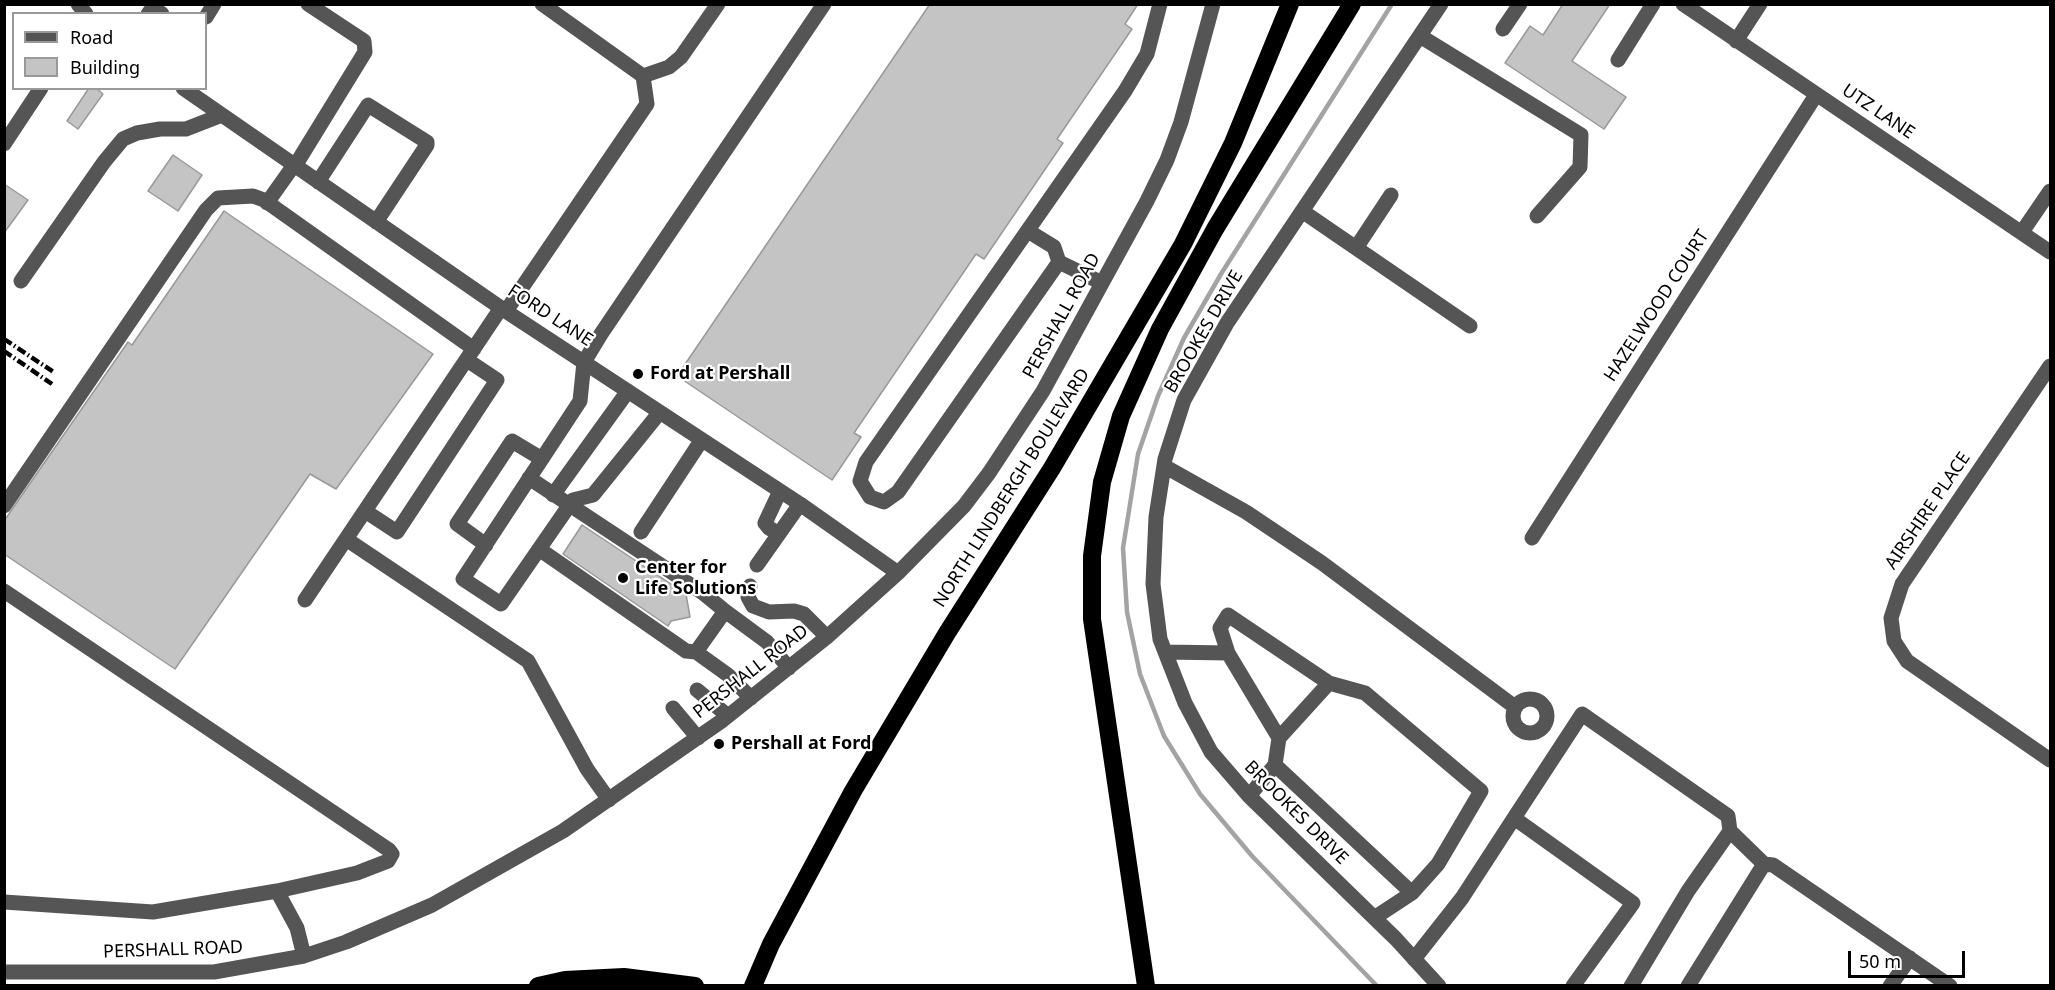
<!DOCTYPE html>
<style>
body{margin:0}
#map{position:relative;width:2055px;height:990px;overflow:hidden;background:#fff;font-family:"Noto Sans",sans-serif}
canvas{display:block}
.frame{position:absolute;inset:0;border:6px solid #000;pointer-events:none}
.legend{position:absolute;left:12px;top:12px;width:195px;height:78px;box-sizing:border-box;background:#fff;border:2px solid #999;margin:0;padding:8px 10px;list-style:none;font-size:18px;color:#000}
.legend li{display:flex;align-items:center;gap:12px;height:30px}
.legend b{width:30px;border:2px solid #999}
.scale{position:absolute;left:1848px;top:951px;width:117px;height:27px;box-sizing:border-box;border:3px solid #000;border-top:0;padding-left:8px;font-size:18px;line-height:21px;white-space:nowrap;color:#000;-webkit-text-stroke:4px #fff;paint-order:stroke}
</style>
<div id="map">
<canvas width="2055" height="990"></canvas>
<div class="frame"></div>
<ul class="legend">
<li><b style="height:8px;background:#555"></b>Road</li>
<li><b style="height:16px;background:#c4c4c4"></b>Building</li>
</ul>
<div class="scale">50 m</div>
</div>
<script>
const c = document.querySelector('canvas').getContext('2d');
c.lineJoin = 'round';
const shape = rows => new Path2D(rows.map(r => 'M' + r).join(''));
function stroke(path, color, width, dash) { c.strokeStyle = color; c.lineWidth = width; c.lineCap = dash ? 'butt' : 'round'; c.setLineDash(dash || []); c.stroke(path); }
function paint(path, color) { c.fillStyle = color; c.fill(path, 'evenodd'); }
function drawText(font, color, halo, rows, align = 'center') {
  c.font = font + ' "Noto Sans",sans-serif'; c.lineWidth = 4.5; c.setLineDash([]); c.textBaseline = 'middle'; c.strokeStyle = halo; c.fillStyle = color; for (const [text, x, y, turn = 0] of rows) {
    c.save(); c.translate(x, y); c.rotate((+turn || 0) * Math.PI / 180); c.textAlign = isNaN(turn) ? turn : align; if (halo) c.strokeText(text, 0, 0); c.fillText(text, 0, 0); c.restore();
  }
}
stroke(shape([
 [1377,986,1252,856,1200,794,1164,736,1140,674,1127,612,1123,548,1138,454,1158,396,1184,338,1221,274,1392,4]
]), '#a3a3a3', 4.5);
const building = shape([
 [930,4,1138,4,1125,24,1132,29,1057,139,1063,143,984,259,976,254,854,433,861,437,832,480,677,376,930,4],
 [1563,4,1610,4,1572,61,1626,97,1604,129,1505,63,1530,26,1543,35,1563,4],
 [89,88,96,88,103,94,78,129,67,121,89,88],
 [173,155,202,175,178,211,148,191,173,155],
 [4,184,28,200,4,233,4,184],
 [224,211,433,354,336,489,310,474,175,669,4,554,4,521,128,342,132,345,224,211],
 [582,525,686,594,690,617,671,621,668,626,563,554,582,525]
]);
paint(building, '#c4c4c4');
stroke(building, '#999', 1.5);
stroke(shape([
 [78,4,86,14],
 [1683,4,2050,252],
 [148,14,153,7,162,14],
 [206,17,214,4],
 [1503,29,1520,4],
 [1420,36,1581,135,1580,167,1537,216],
 [1736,41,1760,4],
 [1618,60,1653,4],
 [643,76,669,67,681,57,718,4],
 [183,88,501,308,800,504,898,573],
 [4,144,41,88],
 [295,166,365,52,364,41,308,4],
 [318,182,368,105,427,142,427,145,376,222],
 [267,203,294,165],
 [1302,211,1470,326],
 [1028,231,1054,247,1059,262,898,492,884,502,870,497,860,481,866,462,1125,91,1147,54,1160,4],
 [2022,232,2050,191],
 [1356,248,1391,195],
 [1059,262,1102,283],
 [21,281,104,162,123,139,137,133,160,129,186,129,222,115],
 [506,311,647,104,643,76,542,4],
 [2050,366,1902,584,1891,618,1894,641,1907,661,2050,760],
 [660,412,593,495,573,500,501,604,463,579,580,401,584,362,601,334,824,4],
 [1164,466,1246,512,1322,563,1515,707],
 [529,478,703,593,725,611],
 [553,495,628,391],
 [4,506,206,210,218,198,253,196,264,200,474,349],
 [365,511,397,532,497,380,467,360],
 [641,532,701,441],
 [779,534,769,528,765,523,780,491],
 [1532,538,1816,95],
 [346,539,528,661,587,769,609,800],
 [486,545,457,524,512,441,542,459],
 [539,549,686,651,696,652],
 [757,565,800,504],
 [750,586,748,597,753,606,769,612,794,611,804,614,827,637],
 [4,591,389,850,392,854,388,861,357,873,277,891,297,928,304,956],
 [305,600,501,308],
 [1165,652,1228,653,1279,738,1275,765],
 [1228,653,1220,628,1228,615,1329,683,1279,738],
 [1329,683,1365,693,1481,791,1438,864,1412,893,1374,918],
 [697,690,728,716],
 [751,698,728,675,696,652,725,611,767,642,789,668],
 '1513 716a17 17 0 1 1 34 0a17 17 0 1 1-34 0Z',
 [673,708,698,738],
 [1249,796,1275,765,1412,893],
 [1514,818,1582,714,1728,816,1730,831],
 [4,902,153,912,277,891],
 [1414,959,1462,898,1514,818,1633,903,1573,986],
 [4,972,214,972,304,956,346,942,432,905,563,831,723,720,827,637,898,573,964,506,989,473,1043,391,1147,201,1167,160,1181,122,1213,4],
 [1439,986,1396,939,1249,796,1211,752,1185,703,1160,639,1153,584,1156,517,1165,459,1184,400,1227,323,1441,4],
 [1631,986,1688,891,1730,831,1764,864],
 [1688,986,1764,864,1773,865,1950,986],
 [1890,986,1910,958]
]), '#555', 15);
stroke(shape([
 [538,986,565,980,624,977,695,986],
 [753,986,771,944,853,791,947,633,1052,468,1183,244,1233,143,1290,4],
 [1146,986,1092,619,1092,556,1102,482,1121,416,1160,329,1215,229,1352,4]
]), '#000', 18);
stroke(shape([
 [4,339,55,373],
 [4,351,52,384]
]), '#000', 4.5, [9, 3, 1.5, 3]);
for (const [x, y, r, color] of [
 [638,374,6,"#000"],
 [623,578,6,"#000"],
 [719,744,6,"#000"]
]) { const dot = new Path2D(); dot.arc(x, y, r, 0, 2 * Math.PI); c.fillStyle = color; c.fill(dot); stroke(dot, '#fff', 2); }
drawText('18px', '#000', '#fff', [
 ["UTZ LANE",1878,112,34],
 ["HAZELWOOD COURT",1657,306,-57],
 ["FORD LANE",550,316,33],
 ["PERSHALL ROAD",1062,316,-61],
 ["BROOKES DRIVE",1204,332,-60],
 ["NORTH LINDBERGH BOULEVARD",1012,488,-58],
 ["AIRSHIRE PLACE",1928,511,-56],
 ["PERSHALL ROAD",751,672,-38],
 ["BROOKES DRIVE",1296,813,45],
 ["PERSHALL ROAD",173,950,-2]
]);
drawText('bold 18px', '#000', '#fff', [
 ["Ford at Pershall",650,374],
 ["Center for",635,568],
 ["Life Solutions",635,589],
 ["Pershall at Ford",731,744]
], 'left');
</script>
